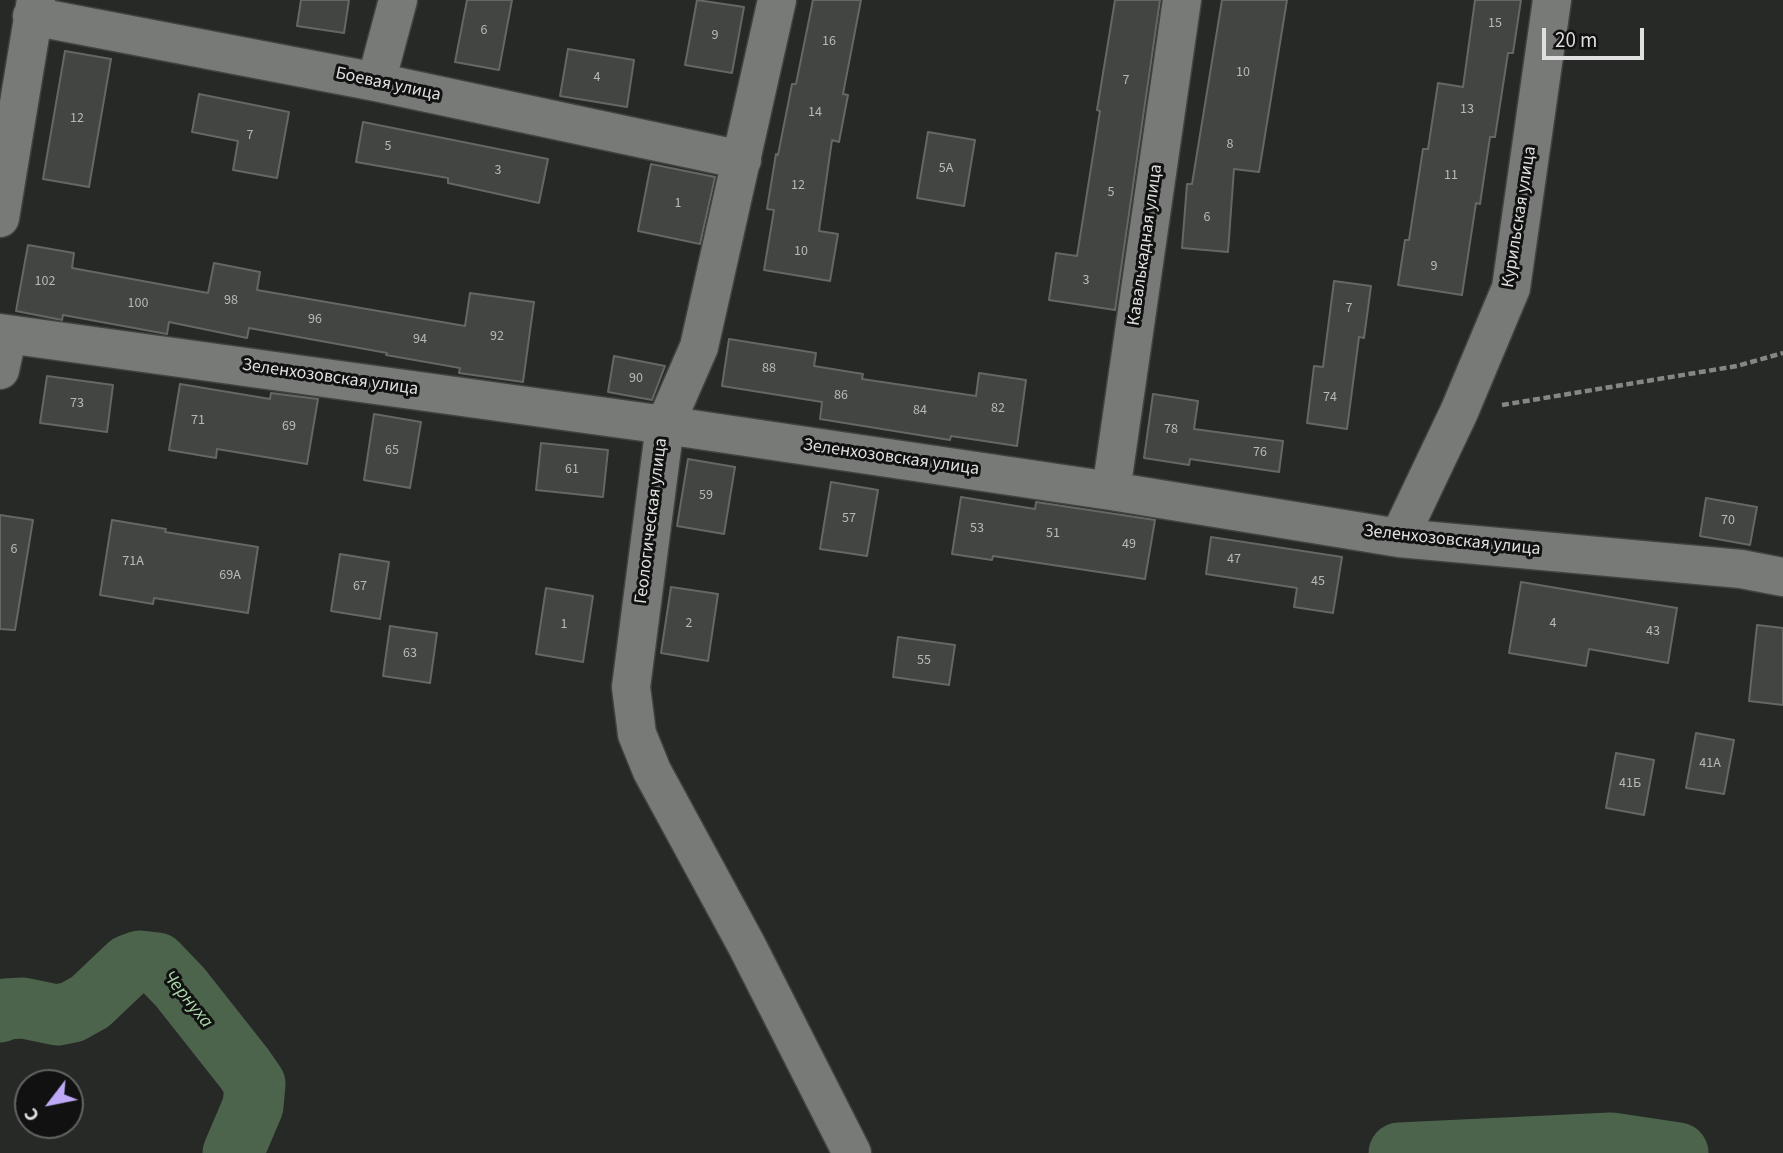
<!DOCTYPE html>
<meta charset="utf-8">
<style>
body{margin:0}
#map{position:relative;width:1783px;height:1153px;overflow:hidden;background:#262926;font-family:"Source Sans 3",sans-serif}
canvas{display:block}
.north{position:absolute;left:14px;top:1069px;width:70px;height:70px;box-sizing:border-box;background:#101110;border:2px solid #626362;border-radius:50%;rotate:238deg;font-size:19px;font-weight:700;line-height:28px;text-align:center;color:#dedfde}
.north::after{content:'';display:block;margin:auto;width:24px;height:32px;background:#bda9f5;clip-path:polygon(50% 0,100% 100%,50% 72%,0 100%)}
.scale{position:absolute;left:1542px;top:28px;width:102px;height:32px;box-sizing:border-box;border:4px solid #dedfde;border-top:0;padding-left:9px;font-size:21px;line-height:24px;white-space:nowrap;color:#dedfde;-webkit-text-stroke:5px #101110;paint-order:stroke}
</style>
<div id="map">
<canvas width="1783" height="1153"></canvas>
<div class="north">С</div>
<div class="scale">20 m</div>
</div>
<script>
const c = document.querySelector('canvas').getContext('2d');
c.lineJoin = 'round';
const shape = rows => new Path2D(rows.map(r => 'M' + r).join(''));
function stroke(path, color, width, dash) { c.strokeStyle = color; c.lineWidth = width; c.lineCap = dash ? 'butt' : 'round'; c.setLineDash(dash || []); c.stroke(path); }
function paint(path, color) { c.fillStyle = color; c.fill(path, 'evenodd'); }
function drawText(font, color, halo, rows, align = 'center') {
  c.font = font + ' "Source Sans 3",sans-serif'; c.lineWidth = 6; c.setLineDash([]); c.textBaseline = 'middle'; c.strokeStyle = halo; c.fillStyle = color; for (const [text, x, y, turn = 0] of rows) {
    c.save(); c.translate(x, y); c.rotate((+turn || 0) * Math.PI / 180); c.textAlign = isNaN(turn) ? turn : align; if (halo) c.strokeText(text, 0, 0); c.fillText(text, 0, 0); c.restore();
  }
}
stroke(shape([
 [0,1012,6,1009,23,1008,57,1015,72,1012,90,1002,129,965,140,961,157,963,180,987,244,1068,255,1084,253,1106,233,1153],
 [1399,1153,1611,1143,1678,1153]
]), '#4c644c', 61);
const building = shape([
 [301,0,349,0,344,33,297,26,301,0],
 [467,0,512,0,499,70,455,62,467,0],
 [697,0,744,7,732,73,685,65,697,0],
 [813,0,861,0,843,94,848,95,839,142,832,140,819,231,838,234,830,281,764,270,774,210,767,209,776,154,778,155,792,84,796,84,813,0],
 [1115,0,1160,0,1115,310,1049,300,1056,253,1077,256,1100,111,1097,110,1115,0],
 [1222,0,1287,0,1259,172,1234,169,1228,252,1182,248,1187,184,1192,184,1222,0],
 [1475,0,1521,0,1513,53,1508,53,1495,137,1490,137,1480,204,1476,203,1462,295,1398,285,1405,240,1409,240,1423,149,1428,149,1438,83,1463,87,1475,0],
 [568,49,634,60,627,107,560,96,568,49],
 [65,51,111,59,89,187,43,179,65,51],
 [199,94,289,112,277,178,233,170,238,141,192,132,199,94],
 [363,122,548,159,539,203,448,183,448,178,356,162,363,122],
 [928,132,975,140,964,206,917,198,928,132],
 [651,164,715,177,700,244,638,231,651,164],
 [28,245,74,253,72,268,208,293,214,263,260,272,257,290,465,326,470,293,534,302,523,382,459,373,460,368,386,355,387,353,249,328,247,338,169,322,167,334,63,315,62,320,16,311,28,245],
 [1334,281,1371,286,1364,338,1359,337,1347,429,1307,423,1314,366,1323,367,1334,281],
 [729,339,816,353,814,366,863,374,862,379,976,396,979,373,1026,380,1017,446,951,436,950,440,820,419,822,402,722,386,729,339],
 [614,356,665,366,652,400,608,392,614,356],
 [47,376,113,385,107,432,40,423,47,376],
 [180,384,270,399,271,393,318,399,307,464,217,449,216,458,169,450,180,384],
 [1153,394,1198,401,1194,429,1283,441,1279,472,1190,459,1189,465,1144,458,1153,394],
 [374,414,421,422,410,488,364,480,374,414],
 [541,443,608,450,603,497,536,490,541,443],
 [688,459,735,467,724,534,677,526,688,459],
 [831,482,878,490,867,556,820,549,831,482],
 [961,497,1035,509,1036,502,1155,520,1145,579,993,556,992,560,952,554,961,497],
 [1706,498,1757,507,1750,545,1700,536,1706,498],
 [0,515,33,520,15,630,0,629,0,515],
 [112,520,166,529,165,532,258,547,248,613,154,598,153,604,100,595,112,520],
 [1211,537,1342,557,1333,613,1294,607,1297,588,1206,574,1211,537],
 [340,554,389,562,380,619,331,611,340,554],
 [1521,582,1677,608,1668,663,1589,649,1586,666,1509,653,1521,582],
 [671,587,718,594,708,661,661,653,671,587],
 [546,588,593,596,583,662,536,654,546,588],
 [1757,625,1783,628,1783,705,1749,701,1757,625],
 [390,626,437,633,430,683,383,676,390,626],
 [898,637,955,645,949,685,893,677,898,637],
 [1696,733,1734,740,1724,794,1686,788,1696,733],
 [1616,753,1654,760,1644,815,1606,808,1616,753]
]);
paint(building, '#424542');
stroke(building, '#656765', 2);
const minor = shape([
 [777,0,699,347,665,425,631,687,637,734,652,771,747,946,852,1153],
 [32,16,376,82,742,160],
 [376,82,398,0],
 [0,218,36,0],
 [0,333,665,425,1111,491,1399,538,1741,569,1783,577],
 [0,370,8,334],
 [1111,491,1182,0],
 [1399,538,1459,412,1511,288,1552,0]
]);
stroke(minor, '#414341', 41);
stroke(shape([
 [1502,405,1737,366,1783,353]
]), '#858785', 4.5, [7, 3.5]);
stroke(minor, '#777a77', 38);
drawText('14px', '#b7b8b7', null, [
 ["15",1495,24],
 ["6",484,31],
 ["9",715,36],
 ["16",829,42],
 ["10",1243,73],
 ["4",597,78],
 ["7",1126,81],
 ["13",1467,110],
 ["14",815,113],
 ["12",77,119],
 ["7",250,136],
 ["8",1230,145],
 ["5",388,147],
 ["5А",946,169],
 ["3",498,171],
 ["11",1451,176],
 ["12",798,186],
 ["5",1111,193],
 ["1",678,204],
 ["6",1207,218],
 ["10",801,252],
 ["9",1434,267],
 ["3",1086,281],
 ["102",45,282],
 ["98",231,301],
 ["100",138,304],
 ["7",1349,309],
 ["96",315,320],
 ["92",497,337],
 ["94",420,340],
 ["88",769,369],
 ["90",636,379],
 ["86",841,396],
 ["74",1330,398],
 ["73",77,404],
 ["82",998,409],
 ["84",920,411],
 ["71",198,421],
 ["69",289,427],
 ["78",1171,430],
 ["65",392,451],
 ["76",1260,453],
 ["61",572,470],
 ["59",706,496],
 ["57",849,519],
 ["70",1728,521],
 ["53",977,529],
 ["51",1053,534],
 ["49",1129,545],
 ["6",14,550],
 ["47",1234,560],
 ["71А",133,562],
 ["69А",230,576],
 ["45",1318,582],
 ["67",360,587],
 ["2",689,624],
 ["4",1553,624],
 ["1",564,625],
 ["43",1653,632],
 ["63",410,654],
 ["55",924,661],
 ["41А",1710,764],
 ["41Б",1630,784]
]);
drawText('18px', '#dedfde', '#101110', [
 ["Боевая улица",388,85,12],
 ["Курильская улица",1520,217,-81],
 ["Кавалькадная улица",1146,245,-82],
 ["Зеленхозовская улица",330,378,8],
 ["Зеленхозовская улица",891,458,8],
 ["Геологическая улица",652,521,-83],
 ["Зеленхозовская улица",1452,541,6]
]);
drawText('italic 19px', '#aad7ab', '#101110', [
 ["Чернуха",187,1000,51]
]);
</script>
